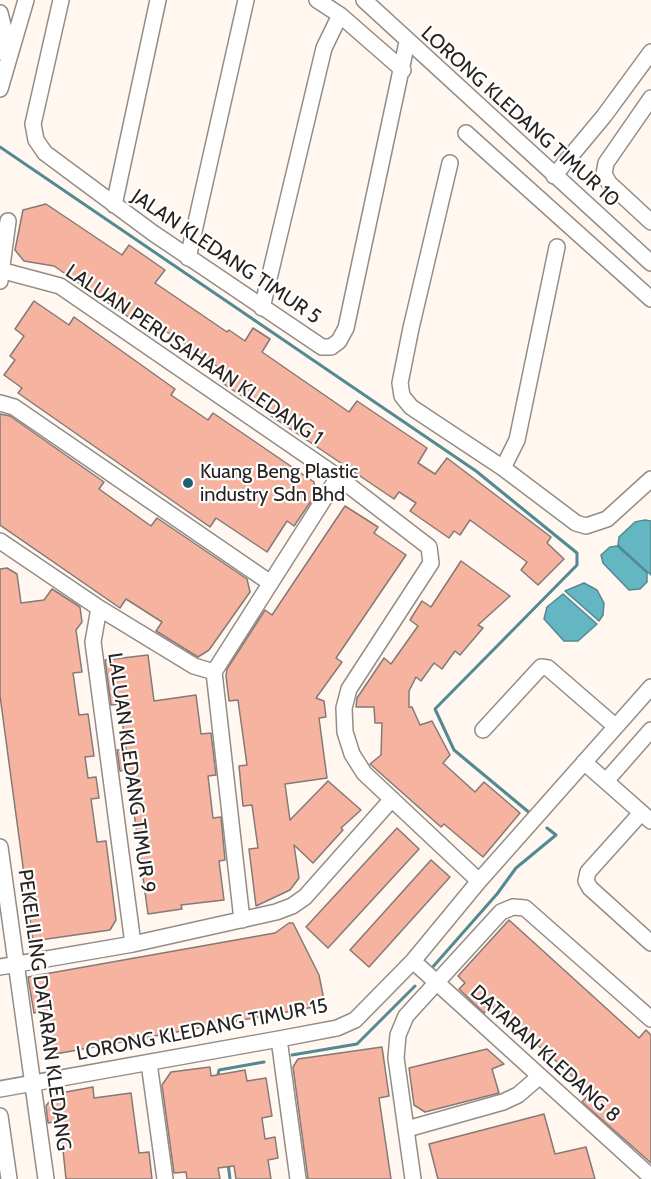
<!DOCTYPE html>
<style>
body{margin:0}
canvas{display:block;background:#fff7f0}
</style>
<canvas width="651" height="1179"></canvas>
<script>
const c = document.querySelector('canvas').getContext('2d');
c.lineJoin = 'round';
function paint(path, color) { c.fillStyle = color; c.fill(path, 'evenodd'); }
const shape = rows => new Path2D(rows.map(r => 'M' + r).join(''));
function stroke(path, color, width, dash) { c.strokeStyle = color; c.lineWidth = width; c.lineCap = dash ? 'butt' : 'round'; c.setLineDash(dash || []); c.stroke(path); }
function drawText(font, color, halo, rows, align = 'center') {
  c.font = font + ' Cabin,sans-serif'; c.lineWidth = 4.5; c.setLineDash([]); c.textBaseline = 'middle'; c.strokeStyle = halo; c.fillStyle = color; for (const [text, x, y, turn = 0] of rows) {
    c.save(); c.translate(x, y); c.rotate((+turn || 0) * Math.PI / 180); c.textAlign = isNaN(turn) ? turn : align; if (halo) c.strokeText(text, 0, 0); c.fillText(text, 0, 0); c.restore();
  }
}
const water = shape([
 [645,520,651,521,651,575,618,545,619,537,635,522,645,520],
 [617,546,647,573,647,582,640,589,629,590,603,563,601,555,610,547,617,546],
 [584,583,597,590,604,603,603,615,599,621,565,591,584,583],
 [563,594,597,624,578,641,564,641,544,619,547,607,563,594]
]);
paint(water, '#64b6c2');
stroke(water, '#518a92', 1.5);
stroke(shape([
 [0,147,476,471,577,553,577,565,435,709,454,750,531,814],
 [431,969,497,894,516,868,556,835,547,828],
 [292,1055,357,1044,415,986],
 [217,1079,219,1070,264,1062],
 [228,1163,230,1179]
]), '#518a92', 3);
const building = shape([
 [46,204,122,255,129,245,165,270,155,283,227,332,229,330,245,341,253,328,270,339,262,352,349,412,357,401,427,448,418,463,435,474,447,458,551,537,547,543,564,559,538,585,521,570,527,562,470,520,460,535,454,531,449,538,410,511,416,503,399,492,394,499,218,380,224,371,135,310,130,318,54,266,24,261,15,250,23,210,46,204],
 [34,301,69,325,74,317,175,389,171,395,208,420,213,413,314,482,316,494,294,526,287,521,267,552,216,518,210,527,18,393,22,388,4,375,15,360,10,356,24,336,15,329,34,301],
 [0,414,10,416,104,482,99,489,151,526,157,518,247,579,250,592,209,650,198,657,156,631,162,622,126,599,120,608,0,525,0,414],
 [345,506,378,527,374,533,406,555,336,658,342,662,316,698,324,701,326,717,319,718,327,778,285,784,290,820,328,781,361,810,341,828,343,830,313,863,294,845,299,878,290,890,256,906,249,849,258,848,252,805,243,806,239,766,247,765,238,700,229,701,226,676,227,669,265,610,272,615,345,506],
 [461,561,510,596,478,625,483,628,460,655,455,651,442,669,434,663,421,681,416,677,409,691,409,707,412,707,420,725,432,721,450,755,443,763,475,792,484,782,520,813,483,857,444,824,441,827,370,764,381,755,382,723,375,723,374,707,356,707,357,698,384,658,391,664,418,626,410,620,422,601,431,607,461,561],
 [7,568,17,574,21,603,44,600,52,589,80,607,82,622,76,630,82,672,73,673,79,715,88,714,94,756,85,757,88,778,96,777,99,798,91,799,97,842,106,841,116,920,110,930,33,941,0,696,0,569,7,568],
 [148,655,154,701,196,695,201,734,211,733,216,775,208,776,213,818,221,817,225,860,219,861,224,900,181,905,182,909,148,914,128,770,120,771,117,750,126,749,120,704,111,705,105,660,148,655],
 [397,828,419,849,328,948,306,927,397,828],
 [431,860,450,877,369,967,350,950,431,860],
 [509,920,639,1038,646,1030,651,1035,651,1163,582,1102,590,1093,556,1061,491,1005,484,1013,459,989,465,983,458,976,509,920],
 [289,923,293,923,319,975,325,1005,50,1055,42,1011,34,1013,28,977,275,933,289,923],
 [382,1047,389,1096,379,1098,391,1179,308,1179,293,1067,298,1059,382,1047],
 [487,1049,504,1064,492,1069,499,1093,425,1112,414,1105,409,1068,487,1049],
 [210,1067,211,1076,245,1070,247,1081,266,1078,272,1116,262,1118,265,1139,275,1137,278,1158,268,1160,271,1179,236,1179,234,1166,218,1168,220,1179,187,1179,186,1172,174,1173,162,1085,171,1072,210,1067],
 [93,1087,94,1098,131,1093,139,1153,149,1152,152,1179,66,1179,60,1121,48,1123,46,1106,55,1094,93,1087],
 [544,1114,555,1154,586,1147,595,1179,438,1179,429,1144,544,1114]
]);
paint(building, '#f6b4a0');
stroke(building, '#837a77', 1.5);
const minor = shape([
 [61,0,33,124,36,140,45,153,153,233,322,347,331,347,339,341,346,328,407,42],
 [317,0,340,15,403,70],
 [364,0,651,263],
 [0,13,4,29,0,52],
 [0,89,26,0],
 [651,98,606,163,604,174,609,183,651,222],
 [466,133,651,299],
 [450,163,411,328,400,383,402,396,411,407,503,468,576,523,586,526,607,519,651,479],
 [554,176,604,116,651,52],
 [114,205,158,0],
 [188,258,246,0],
 [0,270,60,286,338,477,429,547,431,563,349,689,344,708,345,732,352,754,364,773,479,881],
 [0,281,8,221],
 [262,308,324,48,340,15],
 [0,403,14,407,269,582],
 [503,468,517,440,557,247],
 [0,541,99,608,194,666,214,672,338,477],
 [99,608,93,642,133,944],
 [214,672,242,920],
 [483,730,541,667,548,668,615,726],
 [584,762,651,821],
 [606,781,651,730],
 [641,813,588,872,586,881,590,888,651,943],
 [0,847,46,1179],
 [413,961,651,1177],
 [0,967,133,944,276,912,292,906,305,897,392,799],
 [279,1039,298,1179],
 [149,1063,165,1179],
 [0,1089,279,1039,337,1028,355,1020,413,961,479,881,651,687],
 [0,1116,9,1179],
 [407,1129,503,1102,518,1095,540,1076],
 [413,1179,396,1058,398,1035,406,1016,501,912,513,907,525,908,651,1019]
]);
stroke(minor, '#948d87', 18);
stroke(minor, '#fff', 15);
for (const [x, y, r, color] of [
 [188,483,6,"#1b6372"]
]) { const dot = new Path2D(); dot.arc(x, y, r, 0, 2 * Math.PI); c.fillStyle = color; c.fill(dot); stroke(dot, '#fff', 2); }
drawText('20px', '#262321', '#fff', [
 ["LORONG KLEDANG TIMUR 10",520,117,42],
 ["JALAN KLEDANG TIMUR 5",226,257,34],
 ["LALUAN PERUSAHAAN KLEDANG 1",194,355,34],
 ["LALUAN KLEDANG TIMUR 9",131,773,82],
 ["PEKELILING DATARAN KLEDANG",44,1010,82],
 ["LORONG KLEDANG TIMUR 15",202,1030,-11],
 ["DATARAN KLEDANG 8",545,1054,42]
]);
drawText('20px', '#262321', '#fff', [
 ["Kuang Beng Plastic",200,472],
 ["industry Sdn Bhd",200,495]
], 'left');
</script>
